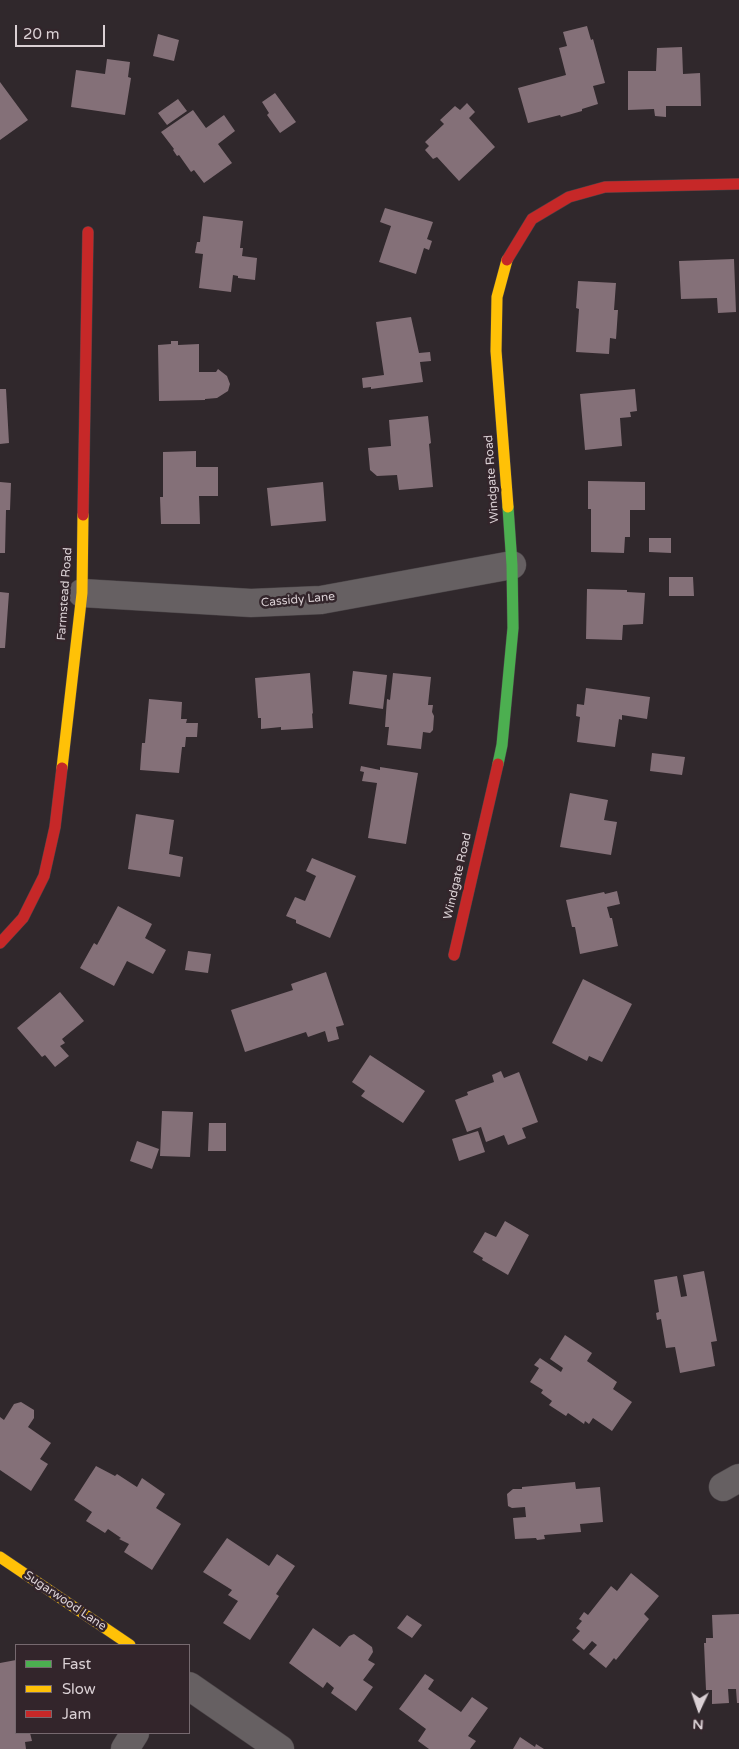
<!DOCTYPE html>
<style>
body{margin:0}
#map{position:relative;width:739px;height:1749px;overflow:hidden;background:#30282c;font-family:"Varela Round",sans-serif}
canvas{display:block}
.legend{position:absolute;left:15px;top:1644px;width:175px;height:90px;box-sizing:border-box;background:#33252b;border:1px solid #76696f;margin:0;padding:6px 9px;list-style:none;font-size:15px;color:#dad0d4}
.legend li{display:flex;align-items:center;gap:10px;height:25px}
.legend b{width:25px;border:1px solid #76696f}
.north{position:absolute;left:674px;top:1684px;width:50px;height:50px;-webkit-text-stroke:4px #33252b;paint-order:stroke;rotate:183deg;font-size:14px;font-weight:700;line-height:20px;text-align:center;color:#dad0d4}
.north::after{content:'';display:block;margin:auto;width:18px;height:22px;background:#dad0d4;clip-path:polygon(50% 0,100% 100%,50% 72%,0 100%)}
.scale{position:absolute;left:15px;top:25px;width:90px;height:22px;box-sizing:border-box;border:2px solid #dad0d4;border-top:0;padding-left:6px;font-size:15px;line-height:18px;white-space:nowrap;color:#dad0d4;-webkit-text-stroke:4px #33252b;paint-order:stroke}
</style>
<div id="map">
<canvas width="739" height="1749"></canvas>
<ul class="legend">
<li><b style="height:6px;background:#4caf50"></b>Fast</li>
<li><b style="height:6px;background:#ffc107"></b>Slow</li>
<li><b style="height:6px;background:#c62828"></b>Jam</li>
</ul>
<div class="north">N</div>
<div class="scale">20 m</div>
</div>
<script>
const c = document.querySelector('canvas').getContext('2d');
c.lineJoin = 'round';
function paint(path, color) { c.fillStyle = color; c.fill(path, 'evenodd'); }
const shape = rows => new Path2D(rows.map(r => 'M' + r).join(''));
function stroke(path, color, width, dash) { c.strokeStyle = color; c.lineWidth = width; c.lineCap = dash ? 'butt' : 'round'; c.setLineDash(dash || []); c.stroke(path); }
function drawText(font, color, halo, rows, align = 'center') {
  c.font = font + ' "Varela Round",sans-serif'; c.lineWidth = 5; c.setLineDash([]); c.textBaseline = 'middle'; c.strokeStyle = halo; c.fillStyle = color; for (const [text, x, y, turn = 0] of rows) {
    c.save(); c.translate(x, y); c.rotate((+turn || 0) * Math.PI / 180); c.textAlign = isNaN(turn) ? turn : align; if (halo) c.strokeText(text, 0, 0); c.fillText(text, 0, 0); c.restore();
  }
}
paint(shape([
 [587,26,591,40,593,39,605,83,593,86,598,104,582,109,582,111,561,117,560,115,528,123,518,88,566,75,559,48,567,46,563,32],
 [158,34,179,40,174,61,153,56],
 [682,47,683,74,700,73,701,106,666,106,666,117,655,116,654,109,628,110,628,71,656,71,657,48],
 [107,59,130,62,128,77,131,78,125,115,71,107,76,70,105,74],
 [0,82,28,120,0,140],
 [275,93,296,122,280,133,267,115,269,113,262,102],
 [178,99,187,111,167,125,158,113],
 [467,103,475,112,469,118,495,147,459,181,437,157,433,159,425,150,429,146,425,142,444,124,440,120,455,106,460,110],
 [193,110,206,128,224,115,235,131,218,144,232,163,204,183,194,170,191,172,179,155,177,156,173,150,174,149,161,132],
 [385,208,433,222,427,239,432,241,429,250,424,248,416,274,379,262,391,226,380,222],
 [203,216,243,221,240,248,243,248,242,256,257,258,255,280,238,278,238,276,233,275,231,292,199,288,203,254,195,253,197,242,200,242],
 [734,259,736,312,718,313,717,298,681,299,679,261],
 [578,281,616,283,614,310,618,310,616,339,610,338,609,354,576,352,579,309,576,308],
 [411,317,419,353,430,352,431,361,420,362,423,382,371,389,371,387,363,388,362,378,384,375,376,322],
 [171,341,178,341,178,345,199,344,199,372,216,372,218,369,227,376,230,384,228,391,217,398,205,399,205,400,159,401,158,345,171,344],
 [0,389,6,389,9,443,0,444],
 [635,389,637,411,630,412,631,417,620,418,622,446,585,450,580,394],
 [428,416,431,443,429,444,433,487,399,490,397,475,377,476,370,470,368,448,391,446,389,420],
 [196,451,196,467,218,467,218,496,199,496,200,524,161,524,160,497,163,497,163,452],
 [588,481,645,482,645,510,630,510,630,537,625,537,624,553,591,552,591,509,588,509],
 [0,482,11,483,10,510,6,510,5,553,0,553],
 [323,482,326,521,271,526,267,488],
 [649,538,671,538,671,553,649,552],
 [669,577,693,577,694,596,669,596],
 [587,589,627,590,627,592,645,593,643,624,623,625,622,640,586,639],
 [0,592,9,593,5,648,0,648],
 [353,671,387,675,383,709,349,704],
 [310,673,313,714,312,713,313,728,281,730,281,727,261,729,261,718,258,718,255,678],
 [393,673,431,677,428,705,433,705,432,712,434,716,433,730,430,733,423,732,421,749,387,745,389,727,385,727,387,699,390,700],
 [586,688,650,697,647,719,622,715,622,720,619,719,615,747,577,742,580,717,576,716,577,704,584,705],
 [149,699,182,702,181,719,187,719,186,723,198,723,197,737,186,737,185,747,182,747,179,773,140,770,142,743,145,743],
 [652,753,685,757,682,775,650,771],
 [361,766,380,770,380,767,418,773,406,844,368,838,377,783,362,781,364,772,360,771],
 [570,793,608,800,604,820,617,822,611,855,560,847],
 [136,814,174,820,169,854,183,857,180,877,128,869],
 [312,858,356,876,330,938,296,923,296,920,286,916,295,897,305,901,316,876,306,871],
 [617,891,620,904,607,907,610,918,612,918,618,946,580,954,575,927,572,927,566,900,604,892,605,894],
 [118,906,152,924,145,938,166,950,153,974,127,961,114,986,80,968,94,943,97,945],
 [188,951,211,954,208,973,185,970],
 [326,972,344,1025,336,1027,339,1039,328,1042,325,1031,308,1037,306,1032,245,1052,231,1010,293,990,291,984],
 [583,979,632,1004,602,1062,589,1056,587,1061,552,1043],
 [60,992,84,1021,62,1039,65,1043,60,1046,69,1056,55,1067,45,1055,42,1057,17,1028],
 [370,1055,425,1091,403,1123,361,1096,365,1091,352,1082],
 [501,1071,504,1078,519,1072,538,1122,522,1128,526,1138,508,1145,504,1135,486,1142,481,1127,467,1132,455,1100,468,1095,467,1092,494,1082,492,1075],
 [162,1111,193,1112,190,1157,160,1156],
 [209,1123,226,1123,226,1151,208,1151],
 [478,1131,485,1152,459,1161,452,1139],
 [137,1141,159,1149,152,1169,130,1161],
 [505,1221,529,1235,508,1275,482,1260,483,1258,473,1252,485,1232,496,1237],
 [704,1271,717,1341,711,1342,715,1366,680,1373,675,1347,666,1348,661,1319,657,1320,656,1313,659,1312,654,1280,677,1276,681,1297,687,1296,683,1275],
 [565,1335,592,1353,587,1361,617,1382,613,1389,632,1402,612,1431,593,1418,589,1424,585,1421,584,1424,568,1413,566,1416,549,1405,552,1401,541,1393,543,1390,530,1382,539,1368,534,1365,540,1358,561,1372,563,1368,550,1359],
 [21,1402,34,1410,34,1418,28,1427,51,1443,40,1459,48,1464,31,1491,0,1470,0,1417,4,1420,14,1404],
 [96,1466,115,1476,117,1474,137,1487,142,1478,165,1494,156,1508,181,1524,152,1570,124,1552,129,1544,119,1539,121,1538,108,1529,105,1533,86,1521,92,1512,74,1500],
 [575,1482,576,1489,600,1487,603,1522,580,1524,581,1532,544,1535,545,1539,537,1540,536,1538,515,1539,513,1518,526,1517,525,1507,512,1508,508,1506,507,1494,513,1489,522,1489,522,1487],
 [227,1538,269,1566,277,1554,295,1566,276,1594,279,1596,250,1640,223,1623,238,1601,228,1595,232,1590,203,1572],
 [631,1573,659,1596,644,1614,649,1619,616,1660,614,1658,606,1668,589,1654,597,1645,592,1641,584,1650,572,1640,580,1631,576,1628,582,1621,579,1619,584,1612,588,1615,611,1586,617,1591],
 [739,1614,739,1703,737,1703,736,1689,728,1689,729,1703,712,1704,712,1690,706,1690,704,1643,706,1643,706,1638,713,1638,712,1615],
 [407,1615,422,1625,412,1638,397,1628],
 [313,1628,340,1647,349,1636,354,1634,372,1647,373,1652,368,1660,375,1664,363,1680,373,1687,356,1711,331,1693,334,1688,327,1682,323,1688,289,1663],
 [16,1660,16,1733,30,1733,32,1741,25,1742,26,1749,0,1749,0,1663],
 [425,1674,434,1680,428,1689,461,1712,472,1697,488,1708,468,1736,476,1741,470,1749,429,1749,418,1741,426,1729,399,1709],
 [520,1737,535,1747,536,1744,544,1749,513,1749]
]), '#847078');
const street = shape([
 [82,593,251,603,321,600,512,565],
 [723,1487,739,1478],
 [189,1686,280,1749],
 [125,1749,135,1733]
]);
const fast = shape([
 [498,764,502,745,513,628,512,565,508,507]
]);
const slow = shape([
 [507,260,497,297,496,351,508,507],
 [62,768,82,593,83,515],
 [0,1557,130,1645]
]);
const jam = shape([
 [507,260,532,219,569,197,605,187,739,184],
 [83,515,88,232],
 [0,943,23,918,44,876,55,827,62,768],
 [454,955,498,764]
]);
stroke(street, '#4a4447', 29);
stroke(fast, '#4a4447', 12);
stroke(slow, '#4a4447', 12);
stroke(jam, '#4a4447', 12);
stroke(street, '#666062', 28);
stroke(fast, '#4caf50', 11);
stroke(slow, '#ffc107', 11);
stroke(jam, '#c62828', 11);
drawText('12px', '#dad0d4', '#33252b', [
 ["Windgate Road",492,479,-94],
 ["Farmstead Road",65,594,-86],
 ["Cassidy Lane",298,600,-5],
 ["Windgate Road",458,876,-77],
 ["Sugarwood Lane",65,1601,34]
]);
</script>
